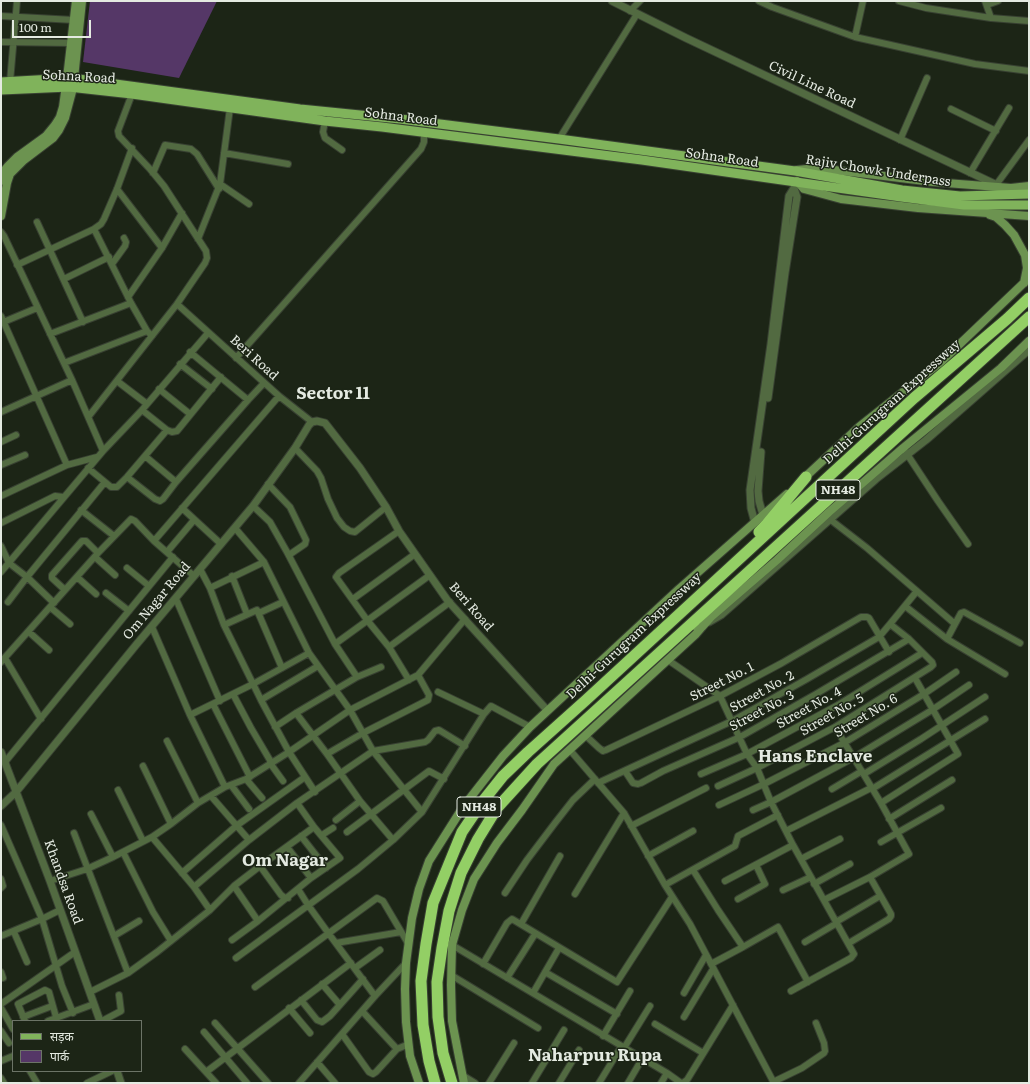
<!DOCTYPE html>
<meta charset="utf-8">
<style>
body{margin:0}
#map{position:relative;width:1030px;height:1084px;overflow:hidden;background:#1c2516;font-family:Literata,"Noto Sans Devanagari",serif}
canvas{display:block}
.frame{position:absolute;inset:0;border:2px solid #e4eae1;pointer-events:none}
.legend{position:absolute;left:12px;top:1020px;width:130px;height:52px;box-sizing:border-box;background:#1c2516;border:1px solid #6c7467;margin:0;padding:5px 7px;list-style:none;font-size:12px;color:#e4eae1}
.legend li{display:flex;align-items:center;gap:8px;height:20px}
.legend b{width:20px;border:1px solid #6c7467}
.scale{position:absolute;left:12px;top:20px;width:79px;height:18px;box-sizing:border-box;border:2px solid #e4eae1;border-top:0;padding-left:5px;font-size:12px;line-height:14px;white-space:nowrap;color:#e4eae1;-webkit-text-stroke:3px #1c2516;paint-order:stroke}
</style>
<div id="map">
<canvas width="1030" height="1084"></canvas>
<div class="frame"></div>
<ul class="legend">
<li><b style="height:5px;background:#80b35b"></b>सड़क</li>
<li><b style="height:11px;background:#553767"></b>पार्क</li>
</ul>
<div class="scale">100 m</div>
</div>
<script>
const c = document.querySelector('canvas').getContext('2d');
c.lineJoin = 'round';
function paint(path, color) { c.fillStyle = color; c.fill(path, 'evenodd'); }
const shape = rows => new Path2D(rows.map(r => 'M' + r).join(''));
function stroke(path, color, width, dash) { c.strokeStyle = color; c.lineWidth = width; c.lineCap = dash ? 'butt' : 'round'; c.setLineDash(dash || []); c.stroke(path); }
function drawText(font, color, halo, rows, align = 'center') {
  c.font = font + ' Literata,serif'; c.lineWidth = 3; c.setLineDash([]); c.textBaseline = 'middle'; c.strokeStyle = halo; c.fillStyle = color; for (const [text, x, y, turn = 0] of rows) {
    c.save(); c.translate(x, y); c.rotate((+turn || 0) * Math.PI / 180); c.textAlign = isNaN(turn) ? turn : align; if (halo) c.strokeText(text, 0, 0); c.fillText(text, 0, 0); c.restore();
  }
}
paint(shape([
 [90,1,217,1,179,78,83,62]
]), '#553767');
const minor = shape([
 [759,1,772,7,855,37,975,64,1029,71],
 [899,1,926,8,991,18,1029,21],
 [985,1,991,18],
 [987,5,998,1],
 [630,11,640,1],
 [1,16,74,20],
 [855,37,863,1],
 [1,42,71,43],
 [10,82,17,1],
 [951,109,996,131],
 [325,121,323,132,325,138,342,150],
 [559,139,637,14],
 [900,140,927,78],
 [224,153,288,164],
 [153,173,165,145,191,149,197,154,219,189],
 [970,173,1009,108],
 [220,184,249,204],
 [996,185,1029,140],
 [117,189,162,248],
 [37,222,83,322],
 [94,229,131,303,147,331,152,336],
 [1,232,4,236,72,380,103,451],
 [198,239,220,184,230,108],
 [112,264,125,246,126,242,124,238],
 [17,265,94,229,101,224,104,219,117,189,132,148],
 [64,279,109,257],
 [128,297,162,248,182,213],
 [177,304,279,396,312,422],
 [1,316,67,465],
 [1,323,37,308],
 [50,334,131,303],
 [190,352,248,400],
 [236,358,421,149,424,142,424,132],
 [64,363,147,331],
 [180,364,212,389],
 [117,381,147,404],
 [159,389,190,414],
 [142,410,167,430,172,432,177,431,221,377],
 [1,412,72,380],
 [89,416,177,304,205,263,207,258,206,251,164,186,150,169,119,136,118,131,132,94],
 [1,442,16,435],
 [295,448,317,471,321,478,328,499,337,518,344,527,350,531,355,532,386,507],
 [905,451,938,501,968,544],
 [145,456,176,482],
 [1,465,25,455],
 [88,468,111,487,117,487,127,477,167,430],
 [127,477,155,499,160,501,163,499,176,482,248,400,264,383],
 [268,484,290,507,306,540,305,544,289,555],
 [1,496,67,465,97,457],
 [253,506,270,522,287,552,335,644,357,677,381,667],
 [182,508,221,544],
 [81,510,114,536],
 [827,517,867,548,955,624],
 [1,523,55,496,63,497],
 [235,528,264,562,309,653,350,710,373,751,422,812],
 [399,531,339,573,336,577,367,620,389,647,409,680],
 [154,541,279,396],
 [1,546,9,563,27,577,54,603],
 [167,552,194,520],
 [95,557,115,575],
 [127,568,149,586],
 [200,569,210,588,224,625,261,700,289,752,315,792],
 [1,572,103,451,142,410,208,333],
 [232,576,247,614],
 [77,577,96,594],
 [210,588,264,562],
 [65,590,52,578,52,575,82,541,86,541,98,553],
 [106,593,129,611],
 [176,599,220,701],
 [353,599,415,554],
 [8,602,27,577,105,482],
 [905,606,947,639],
 [50,607,70,624],
 [259,613,283,602],
 [224,625,257,610,282,668],
 [152,627,190,715,225,787],
 [29,632,49,650],
 [335,644,430,575],
 [389,647,450,602],
 [5,658,41,719],
 [668,660,720,696,747,754,757,768,771,802,793,845,854,954,851,958,791,991],
 [1,662,98,553,131,519,135,521,154,541,194,576],
 [1005,674,947,639,955,624,961,613,964,612,1020,643],
 [438,692,484,714],
 [233,694,251,728,271,762],
 [261,700,318,666],
 [213,704,250,777],
 [296,713,327,754,360,801,393,840],
 [190,715,253,684,309,653],
 [275,727,296,713,357,677],
 [585,735,599,748,603,751,606,750,720,696,782,663,861,617,867,617,869,618,889,652],
 [167,741,198,803],
 [569,749,624,813,665,885,690,924,774,1083],
 [327,754,363,733,428,700,429,695,418,675],
 [5,762,173,557],
 [270,763,283,781],
 [143,766,171,824],
 [625,771,633,783,638,784,641,783,663,771,740,737,816,694,909,639],
 [701,774,747,754,838,705,922,653],
 [864,774,921,739,985,697],
 [246,779,262,798],
 [598,783,732,721,807,679,879,637,890,624,917,591],
 [231,785,249,809],
 [718,786,757,768,835,727,931,667,933,665,932,662,909,639,890,624],
 [832,789,862,771],
 [872,789,985,719],
 [118,790,143,841],
 [211,796,249,840],
 [881,803,958,754,915,678],
 [719,805,764,784,844,743,924,694,956,672],
 [753,810,771,802,853,758,932,710,969,685],
 [91,814,113,857],
 [889,819,952,780],
 [336,820,360,801],
 [1,825,42,919,62,986,73,1013],
 [631,826,706,788],
 [786,831,871,788],
 [347,832,429,771,444,779],
 [74,833,128,973],
 [322,835,333,828],
 [301,836,326,868],
 [152,837,194,887,210,910],
 [881,842,941,808],
 [287,847,311,878],
 [123,852,153,912,171,941],
 [648,856,693,831],
 [801,859,840,839],
 [260,866,281,895,285,898,288,898],
 [693,870,718,910,743,947],
 [182,873,236,826,305,777],
 [1,879,3,886,1,888],
 [50,881,87,869,113,857,152,837,171,824,198,803,225,787,246,779,289,752,350,710,418,675,465,619],
 [725,881,793,845],
 [814,884,850,864],
 [665,885,735,846,738,836,778,815],
 [234,886,258,921],
 [194,887,249,840,297,803,373,751,425,742,428,740,435,731,439,730,465,746],
 [298,889,308,905,329,934,375,996],
 [783,890,811,877],
 [505,893,527,860,555,823,573,800,595,779],
 [575,894,624,813],
 [738,899,765,884,756,865],
 [824,900,870,877,909,854,881,803,835,727],
 [836,922,880,896],
 [521,924,560,856],
 [14,932,27,962],
 [1,936,42,919,60,910],
 [114,936,139,921],
 [232,940,258,921,311,878,340,858,314,827,297,803],
 [805,942,837,923],
 [336,943,401,932],
 [849,943,889,919,891,916,891,914,870,877],
 [452,945,667,1073,681,1083],
 [236,958,358,869,393,840,422,812,484,714,491,706,530,727],
 [483,964,507,923,512,919,617,982,672,897],
 [711,964,743,947,778,927,808,982],
 [355,968,380,950],
 [1,972,3,978],
 [545,972,617,1014],
 [451,975,538,1028],
 [507,978,535,934],
 [322,984,340,1005],
 [255,987,377,898,383,901,409,945],
 [90,992,128,973,157,952,210,910,234,886,260,866,314,827],
 [533,993,559,948],
 [684,993,706,955],
 [301,1000,317,1020,322,1022,330,1016,363,979],
 [1,1004,75,952],
 [1,1008,13,1029],
 [289,1008,310,1033],
 [362,1011,397,1049],
 [23,1017,52,1006],
 [684,1017,713,969],
 [25,1021,18,1004,45,990,49,992,56,1017],
 [48,1021,94,1004],
 [102,1021,121,1011,119,995],
 [215,1023,268,1083],
 [655,1024,703,1053],
 [1,1031,9,1043],
 [204,1032,247,1083],
 [342,1034,369,1072,373,1074,376,1072,397,1049,409,1044],
 [603,1036,630,991],
 [624,1048,650,1006],
 [185,1049,216,1083],
 [1,1061,13,1056],
 [317,1062,335,1083],
 [30,1071,37,1083],
 [206,1072,351,963],
 [462,1075,475,1083],
 [1,1078,4,1083],
 [773,1082,802,1068,824,1053,825,1051,824,1043,816,1023],
 [87,1083,112,1071],
 [299,1083,375,996,406,963],
 [489,1083,514,1043],
 [532,1083,564,1030],
 [559,1083,579,1050],
 [599,1083,621,1047],
 [628,1083,642,1059],
 [661,1083,667,1073],
 [683,1083,687,1080,733,1005]
]);
const tertiary = shape([
 [612,1,686,38,999,186],
 [768,398,785,273,797,197,794,188],
 [761,452,758,491,759,501,763,515],
 [755,523,751,508,750,490,771,344,789,196,794,188,795,181],
 [709,622,721,615,876,479,926,440,1029,350],
 [1,752,50,881,100,1021],
 [1,806,16,792,136,645,253,506,295,448,309,425,312,422,317,421,325,423,360,468,386,507,399,531,448,601,547,710],
 [117,1071,121,1083]
]);
const secondary = shape([
 [797,170,818,168,933,182,1011,188,1029,186],
 [1,181,4,171,8,166,17,157,46,136,55,125,60,117,63,107,67,78,76,1],
 [797,181,804,189,841,199,918,208,1029,216],
 [990,215,996,217,1005,225,1014,235,1025,255,1027,268,1024,283],
 [1,216,7,183,10,174,24,160,53,138,59,130,65,118,73,88,82,1],
 [803,479,859,427,942,361,1029,278],
 [697,628,702,627,711,617,777,560,829,512,903,448,1001,368,1029,341],
 [419,1083,410,1056,406,1022,405,989,406,963,412,918,419,889,429,861,463,807,503,756,530,727,679,589,787,494],
 [464,1083,452,1021,451,985,452,945,462,910,474,879,497,843,522,810,554,764,696,634,702,627]
]);
const primary = shape([
 [1,82,71,78,300,109,400,119,559,139,795,171,902,190,960,196,1029,194],
 [1,90,69,87,132,94,325,121,382,127,642,160,901,197,964,205,1029,205]
]);
const motorway = shape([
 [759,532,766,525,806,477],
 [435,1083,429,1061,423,1025,421,981,426,944,433,903,462,832,483,801,503,776,528,752,586,700,914,398,1007,319,1029,298],
 [452,1083,443,1053,438,1017,437,982,442,948,449,911,461,873,478,839,497,808,537,764,1029,317]
]);
stroke(minor, '#384132', 8);
stroke(tertiary, '#384132', 9);
stroke(secondary, '#384132', 10);
stroke(primary, '#384132', 11);
stroke(motorway, '#384132', 13);
stroke(minor, '#526a41', 6);
stroke(tertiary, '#526a41', 7);
stroke(secondary, '#6c9350', 8);
stroke(primary, '#80b35b', 9);
stroke(motorway, '#93cf65', 11);
for (const [x, y, w] of [
 [838,490,44],
 [479,807,44]
]) { const box = new Path2D(); box.roundRect(x - w / 2, y - 10, w, 20, 3); c.fillStyle = '#1c2516'; c.fill(box); stroke(box, '#e4eae1', 1); }
drawText('bold 12px', '#e4eae1', null, [
 ["NH48",838,490],
 ["NH48",479,807]
]);
drawText('13px', '#e4eae1', '#1c2516', [
 ["Sohna Road",79,77,3],
 ["Civil Line Road",812,85,25],
 ["Sohna Road",401,117,7],
 ["Sohna Road",722,158,8],
 ["Rajiv Chowk Underpass",878,171,9],
 ["Beri Road",254,358,42],
 ["Delhi-Gurugram Expressway",892,402,-42],
 ["Om Nagar Road",157,601,-50],
 ["Beri Road",471,607,49],
 ["Delhi-Gurugram Expressway",634,636,-43],
 ["Street No. 1",722,682,-27],
 ["Street No. 2",762,692,-29],
 ["Street No. 4",809,708,-29],
 ["Street No. 3",762,711,-28],
 ["Street No. 5",832,715,-30],
 ["Street No. 6",866,716,-31],
 ["Khandsa Road",63,882,70]
]);
drawText('bold 17px', '#e4eae1', '#1c2516', [
 ["Sector 11",333,394],
 ["Hans Enclave",815,757],
 ["Om Nagar",285,861],
 ["Naharpur Rupa",595,1056]
]);
</script>
